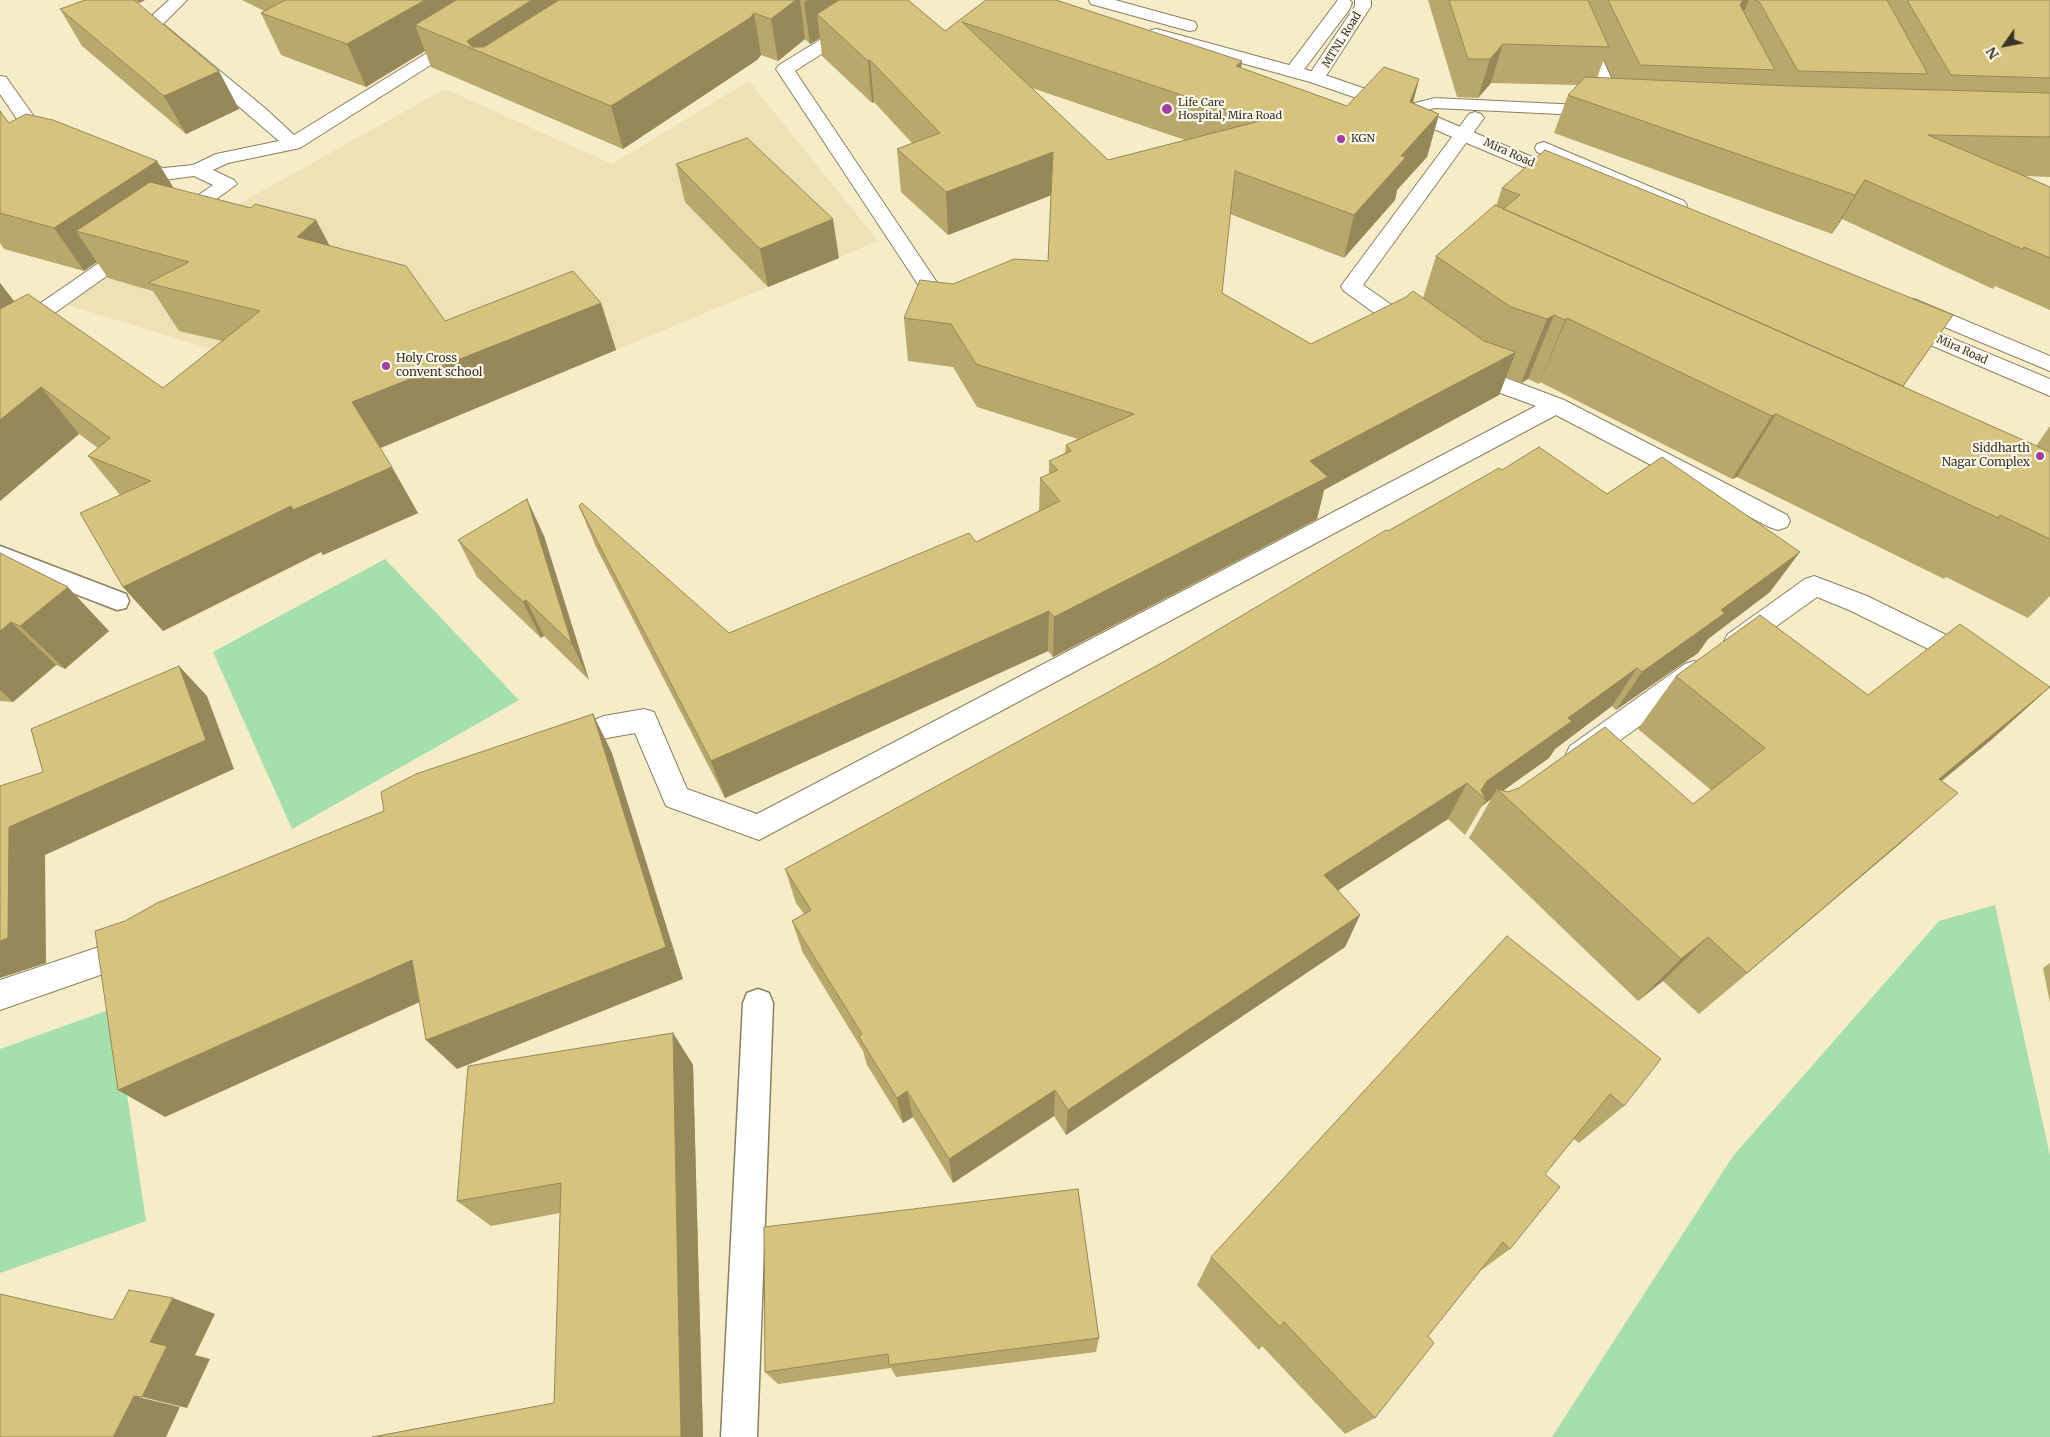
<!DOCTYPE html>
<style>
body{margin:0}
#map{position:relative;width:2050px;height:1437px;overflow:hidden;background:#f6edc8;font-family:Merriweather,serif}
canvas{display:block}
.north{position:absolute;left:1980px;top:20px;width:50px;height:50px;-webkit-text-stroke:4px #fefaeb;paint-order:stroke;rotate:237deg;font-size:14px;font-weight:700;line-height:20px;text-align:center;color:#383426}
.north::after{content:'';display:block;margin:auto;width:18px;height:22px;background:#383426;clip-path:polygon(50% 0,100% 100%,50% 72%,0 100%)}
</style>
<div id="map">
<canvas width="2050" height="1437"></canvas>
<div class="north">N</div>
</div>
<script>
const c = document.querySelector('canvas').getContext('2d');
c.lineJoin = 'round';
function paint(path, color) { c.fillStyle = color; c.fill(path, 'evenodd'); }
const shape = rows => new Path2D(rows.map(r => 'M' + r).join(''));
function stroke(path, color, width, dash) { c.strokeStyle = color; c.lineWidth = width; c.lineCap = dash ? 'butt' : 'round'; c.setLineDash(dash || []); c.stroke(path); }
function drawText(font, color, halo, rows, align = 'center') {
  c.font = font + ' Merriweather,serif'; c.lineWidth = 4.5; c.setLineDash([]); c.textBaseline = 'middle'; c.strokeStyle = halo; c.fillStyle = color; for (const [text, x, y, turn = 0] of rows) {
    c.save(); c.translate(x, y); c.rotate((+turn || 0) * Math.PI / 180); c.textAlign = isNaN(turn) ? turn : align; if (halo) c.strokeText(text, 0, 0); c.fillText(text, 0, 0); c.restore();
  }
}
paint(shape([
 [749,81,878,241,378,449,289,373,61,303,445,89,612,164]
]), '#ede1b5');
paint(shape([
 [385,559,519,700,292,829,213,652],
 [1995,905,2050,1156,2050,1437,1552,1437,1733,1156,1939,921],
 [114,1008,146,1221,0,1273,0,1049]
]), '#a5dfae');
const service = shape([
 [1560,0,1576,0,1626,111,1623,115,1617,116,1611,115,1608,111,1560,0],
 [0,546,126,594,129,601,126,608,117,610,0,565,0,546],
 [758,989,769,993,773,1003,757,1437,721,1437,743,1003,747,993,758,989]
]);
const minor = shape([
 [169,0,187,0,163,24,266,109,294,135,513,0,533,0,300,148,228,163,213,170,234,180,237,184,185,222,178,224,171,222,168,218,171,214,213,185,194,176,164,180,121,170,118,166,121,162,128,160,164,168,193,165,216,154,279,141,147,28,145,24,147,20,169,0],
 [885,0,905,0,795,71,938,284,935,289,928,291,921,289,776,69,779,65,885,0],
 [0,76,6,77,42,128,21,154,0,165,0,151,7,146,23,128,0,94,0,76],
 [1435,98,1601,106,1607,107,1610,111,1607,115,1601,116,1435,108,1409,115,1403,114,1400,110,1403,106,1435,98],
 [1475,112,1481,114,1484,118,1363,285,1422,326,1425,331,1422,336,1414,338,1406,336,1344,291,1341,286,1469,114,1475,112],
 [132,243,139,245,142,249,139,253,8,346,0,348,0,331,125,245,132,243],
 [1469,364,1564,400,1787,515,1790,521,1787,527,1778,530,1769,527,1556,415,759,840,666,806,635,733,607,738,566,755,556,751,552,743,556,735,604,716,644,709,654,712,687,789,757,814,1536,406,1470,382,1458,371,1461,366,1469,364],
 [1814,576,1867,596,1979,651,1983,658,1979,665,1970,669,1961,665,1849,610,1817,597,1746,648,1737,651,1728,648,1724,641,1728,634,1805,579,1814,576],
 [1694,661,1703,664,1707,672,1703,680,1590,762,1580,766,1570,762,1566,754,1570,746,1685,664,1694,661],
 [135,935,146,939,151,949,146,959,0,1010,0,980,135,935]
]);
const tertiary = shape([
 [1338,0,1350,0,1352,3,1349,10,1299,76,1287,76,1284,72,1338,0],
 [1355,0,1371,0,1371,6,1322,82,1310,82,1307,78,1355,6,1355,0]
]);
const secondary = shape([
 [1089,0,1115,0,1195,22,1197,26,1195,30,1189,31,1091,4,1089,0],
 [1157,29,1322,74,1389,97,1573,174,1576,178,1573,182,1566,184,1559,182,1377,105,1310,82,1151,38,1148,34,1151,30,1157,29],
 [1544,142,1684,201,1687,205,1684,209,1670,209,1537,152,1535,148,1537,144,1544,142],
 [1914,299,2050,356,2050,371,1906,311,1903,306,1906,301,1914,299],
 [1901,317,2050,379,2050,396,1893,329,1890,324,1893,319,1901,317]
]);
stroke(service, '#89805f', 3);
stroke(minor, '#89805f', 2);
stroke(tertiary, '#89805f', 2);
stroke(secondary, '#89805f', 2);
paint(service, '#fff');
paint(minor, '#fff');
paint(tertiary, '#fff');
paint(secondary, '#fff');
paint(shape([
 [85,0,145,0,139,3,135,1,239,109,186,134,82,46,60,9],
 [242,0,908,0,945,31,986,0,1242,61,1241,68,1347,106,1419,79,1413,103,1439,114,1427,157,1397,190,1395,200,1344,258,1230,214,1222,293,1311,344,1423,298,1436,256,1496,206,1502,188,1953,315,1903,387,2036,446,2050,426,2050,596,2028,618,1946,577,1944,579,1737,477,1732,479,1540,382,1539,384,1528,379,1521,383,1506,377,1499,395,1324,490,1317,519,1053,657,1048,651,725,798,596,547,579,506,729,633,976,542,1039,511,1040,478,1049,474,1049,461,1065,453,1066,445,1078,439,977,407,953,367,908,361,904,318,953,284,1048,261,1051,195,948,235,901,192,897,149,912,143,874,102,872,103,822,56,820,38,810,44,805,39,778,61,761,55,757,60,623,149,431,67,425,51,366,87,281,55,261,13,264,11],
 [1032,88,1185,140,1108,160],
 [1428,0,2050,0,2050,177,2025,176,2050,187,2050,310,1995,286,1993,289,1842,219,1832,234,1554,133,1568,95,1578,85,1491,83,1478,98,1457,97],
 [1604,59,1613,79,1597,78],
 [0,111,9,123,173,188,329,246,445,321,601,303,616,350,380,448,418,513,323,555,321,552,163,631,123,587,120,495,88,456,98,448,79,434,0,501,0,283,14,301,163,388,222,341,179,331,153,291,108,278,97,262,84,271,4,249,0,243],
 [676,164,839,258,768,287,685,202],
 [1502,470,1607,494,1770,592,1708,639,1698,653,1616,710,1612,706,1555,749,1549,758,1503,791,1508,792,1693,804,1711,790,1638,729,1676,676,1868,695,2050,687,1991,740,1942,781,1902,842,1699,1014,1663,981,1638,1001,1469,838,1491,799,1482,806,1465,835,1448,819,1338,890,1360,915,1345,947,1066,1135,1054,1116,953,1183,913,1117,903,1123,867,1065,863,1051,803,953,792,921,804,914,796,903,785,869,1167,660,1388,531],
 [544,536,589,680,544,636,541,638,477,577,458,540],
 [0,553,109,631,65,669,56,665,13,702,0,701],
 [1507,936,1624,1106,1579,1143,1574,1139,1545,1174,1510,1249,1480,1271,1428,1336,1375,1418,1345,1434,1262,1346,1259,1350,1197,1285,1211,1257],
 [2050,963,2050,1003,2043,968],
 [673,1033,693,1065,703,1437,372,1437,554,1403,560,1213,491,1226,457,1201],
 [1078,1189,1099,1338,1096,1352,896,1377,891,1368,778,1384,765,1372]
]), '#b8a86c');
paint(shape([
 [138,0,145,0,139,3],
 [425,0,509,0,415,25,425,51,366,87,347,44],
 [532,0,609,0,510,64,470,47,467,41],
 [796,0,800,0,805,39,778,61,771,19],
 [808,0,870,0,817,14,820,38,810,44,804,2],
 [1743,0,1749,0,1734,35,1740,5],
 [754,13,761,55,757,60,623,149,611,106],
 [1503,44,1491,83,1478,98,1490,59],
 [870,60,874,102,872,103,868,61],
 [1242,61,1236,103,1236,66],
 [219,71,239,109,186,134,164,96],
 [1419,79,1408,121,1410,102],
 [1439,114,1427,157,1397,190,1395,200,1344,258,1354,215,1401,156],
 [1053,152,1052,195,948,235,946,192],
 [157,161,183,203,76,231,97,262,84,271,54,228],
 [1865,180,1842,219,1832,234,1855,195],
 [833,219,839,258,768,287,760,249],
 [316,220,341,267,297,237],
 [0,283,23,313,0,323],
 [601,303,616,350,378,449,352,402],
 [1554,315,1528,379,1521,383,1547,319],
 [1567,318,1540,382,1539,384,1565,320],
 [1516,352,1499,395,1324,490,1317,519,1053,657,1054,617,1310,461],
 [41,387,79,434,0,501,0,420],
 [1776,414,1737,477,1732,479,1772,416],
 [392,467,418,513,323,555,321,552,163,631,123,587,291,506],
 [527,499,544,536,589,680,572,644],
 [1800,552,1770,592,1708,639,1698,653,1616,710,1642,672,1721,610],
 [68,587,109,631,65,669,20,626],
 [526,600,544,636,541,638,523,602],
 [1049,611,1048,651,725,798,711,761],
 [11,622,56,665,13,702,0,690,0,631],
 [179,666,207,696,234,769,45,855,46,963,0,978,0,941,9,827],
 [1637,668,1612,706,1555,749,1549,758,1501,792,1497,789,1491,799,1482,806,1486,800,1479,794,1487,781,1568,718],
 [2050,687,1991,740,1884,828,1939,779],
 [593,714,612,753,683,979,457,1069,426,1040],
 [1467,783,1448,819,1311,908,1324,875],
 [1958,793,1902,842,1699,1014,1747,973],
 [1360,915,1345,947,1066,1135,1068,1110],
 [1708,937,1663,981,1638,1001,1681,959],
 [412,960,442,992,165,1117,118,1090],
 [673,1033,693,1065,703,1437,681,1437],
 [1055,1090,1054,1116,953,1183,949,1159],
 [907,1091,913,1117,903,1123,897,1098],
 [173,1298,215,1314,195,1355,210,1359,187,1408,142,1397,150,1342],
 [134,1396,180,1407,166,1437,113,1437]
]), '#968858');
const building = shape([
 [85,0,134,0,219,71,164,96,60,9,85,0],
 [285,0,425,0,347,44,261,13,285,0],
 [456,0,532,0,467,41,472,47,484,47,559,0,796,0,771,19,754,13,750,18,611,106,415,25,456,0],
 [839,0,908,0,945,31,986,0,1056,0,1242,61,1236,66,1347,106,1384,67,1419,79,1410,102,1439,114,1401,156,1406,157,1354,215,1235,171,1222,293,1311,344,1406,297,1413,291,1484,341,1516,352,1310,461,1328,477,1054,617,1049,611,711,761,579,506,582,503,729,633,969,533,976,542,1060,501,1040,478,1058,470,1049,461,1071,451,1066,445,1134,414,976,364,951,324,904,318,920,280,953,284,1014,259,1048,261,1053,152,946,192,897,149,940,133,870,60,868,61,817,14,839,0],
 [962,22,1260,121,1108,160,962,22],
 [1449,0,1588,0,1609,47,1503,44,1490,59,1468,59,1449,0],
 [1608,0,1743,0,1740,5,1775,70,1640,65,1608,0],
 [1755,0,1887,0,1928,74,1798,71,1760,3,1755,0],
 [1907,0,2050,0,2050,78,1951,75,1907,0],
 [1585,77,1790,86,2050,93,2050,137,1928,135,2050,187,2050,258,2024,247,2022,249,1865,180,1855,195,1568,95,1585,77],
 [0,111,9,123,26,114,53,120,157,161,54,228,0,213,0,111],
 [747,138,833,219,760,249,676,164,747,138],
 [1545,150,1953,315,1903,386,1503,209,1520,195,1502,188,1545,150],
 [150,182,251,208,255,204,316,220,297,237,406,266,445,321,573,271,601,303,352,402,392,467,293,510,291,506,123,587,80,513,151,481,88,456,110,438,41,387,0,420,0,309,28,294,163,388,260,311,148,283,189,262,76,231,150,182],
 [1495,205,2050,452,2050,539,2000,515,1998,518,1776,414,1772,416,1567,318,1565,320,1554,315,1547,319,1511,307,1436,256,1495,205],
 [1539,447,1607,494,1662,457,1800,552,1721,610,1725,613,1642,672,1637,668,1568,718,1572,721,1487,781,1481,790,1486,800,1467,783,1324,875,1360,915,1068,1110,1055,1090,949,1159,907,1091,897,1098,859,1037,862,1034,792,921,811,910,785,869,1167,660,1386,530,1388,531,1499,468,1502,470,1539,447],
 [527,499,572,644,526,600,523,602,458,540,527,499],
 [0,553,68,587,20,626,11,622,0,631,0,553],
 [1760,615,1868,695,1960,624,2050,687,1939,779,1958,793,1747,973,1708,937,1681,959,1497,789,1508,792,1519,788,1605,727,1693,804,1765,748,1676,676,1760,615],
 [179,666,206,740,9,827,8,938,0,941,0,786,43,772,31,729,179,666],
 [593,714,666,947,426,1040,412,960,118,1090,95,931,125,921,157,903,384,811,381,792,416,774,593,714],
 [1507,936,1661,1059,1624,1106,1610,1094,1545,1174,1560,1187,1510,1249,1503,1242,1428,1336,1434,1343,1375,1418,1284,1322,1280,1327,1211,1257,1507,936],
 [673,1033,681,1437,372,1437,554,1403,561,1183,457,1201,468,1066,673,1033],
 [1078,1189,1099,1338,889,1365,888,1354,765,1372,764,1227,1078,1189],
 [129,1290,173,1298,150,1342,167,1346,142,1397,134,1396,113,1437,0,1437,0,1294,113,1320,129,1290]
]);
paint(building, '#d6c37e');
stroke(building, '#968858', 1);
for (const [x, y, r, color] of [
 [1167,109,6,"#a33ea2"],
 [1341,139,5,"#a33ea2"],
 [386,366,5,"#a33ea2"],
 [2040,456,5,"#a33ea2"]
]) { const dot = new Path2D(); dot.arc(x, y, r, 0, 2 * Math.PI); c.fillStyle = color; c.fill(dot); stroke(dot, '#fefaeb', 2); }
drawText('11px', '#383426', '#fefaeb', [
 ["MTNL Road",1342,40,-58],
 ["Mira Road",1509,153,24],
 ["Mira Road",1962,350,24]
]);
drawText('11px', '#383426', '#fefaeb', [
 ["Life Care",1178,103],
 ["Hospital, Mira Road",1178,116],
 ["KGN",1351,139]
], 'left');
drawText('12px', '#383426', '#fefaeb', [
 ["Holy Cross",396,359],
 ["convent school",396,373],
 ["Siddharth",2030,449,"right"],
 ["Nagar Complex",2030,463,"right"]
], 'left');
</script>
